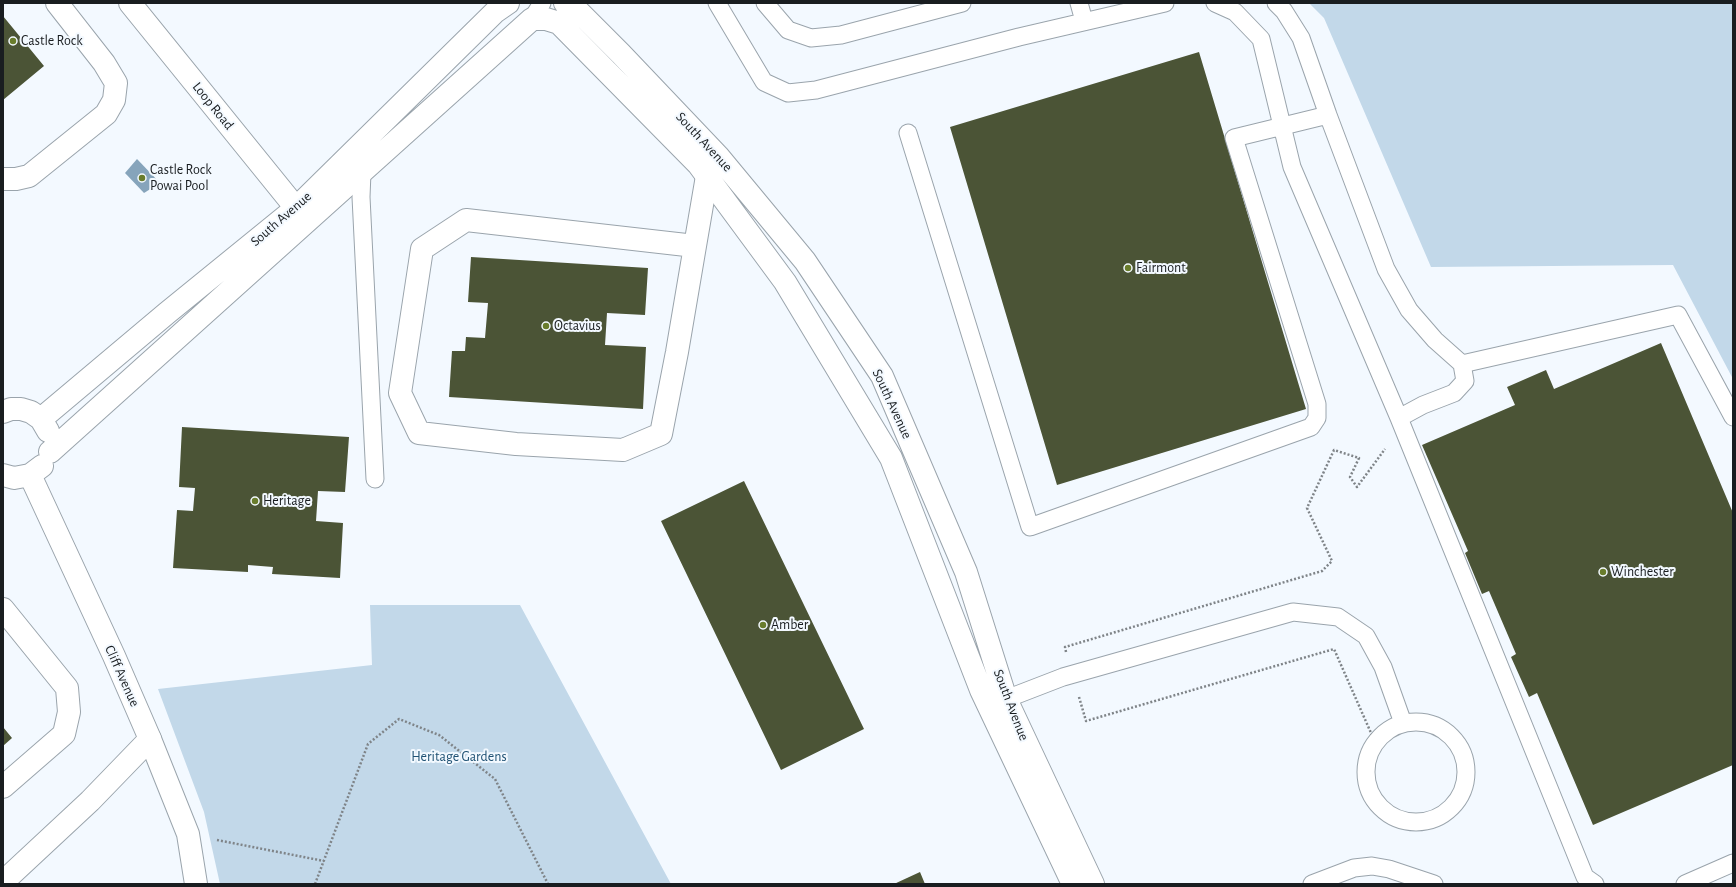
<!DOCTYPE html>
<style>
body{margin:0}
#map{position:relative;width:1736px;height:887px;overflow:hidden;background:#f3f9ff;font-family:"Alegreya Sans",sans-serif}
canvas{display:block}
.frame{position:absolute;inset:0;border:4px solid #191d20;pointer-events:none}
</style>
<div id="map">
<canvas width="1736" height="887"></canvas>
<div class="frame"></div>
</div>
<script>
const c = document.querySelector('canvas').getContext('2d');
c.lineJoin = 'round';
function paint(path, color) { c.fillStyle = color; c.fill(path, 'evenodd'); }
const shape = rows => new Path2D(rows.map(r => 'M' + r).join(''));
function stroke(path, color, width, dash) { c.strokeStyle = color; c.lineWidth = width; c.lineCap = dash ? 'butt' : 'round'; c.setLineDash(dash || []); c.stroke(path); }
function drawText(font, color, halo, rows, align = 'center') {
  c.font = font + ' "Alegreya Sans",sans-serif'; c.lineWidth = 4; c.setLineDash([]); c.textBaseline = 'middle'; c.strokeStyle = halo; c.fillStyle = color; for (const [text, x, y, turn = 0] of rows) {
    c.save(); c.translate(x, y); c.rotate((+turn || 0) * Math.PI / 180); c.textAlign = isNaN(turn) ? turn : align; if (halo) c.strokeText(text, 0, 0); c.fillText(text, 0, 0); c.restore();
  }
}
paint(shape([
 [1309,3,1733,3,1733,379,1673,265,1431,267,1324,18],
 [370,605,520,605,671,884,220,884,204,812,158,689,372,665]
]), '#c2d8e9');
paint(shape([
 [137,159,160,183,144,193,125,173]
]), '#86a4bb');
paint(shape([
 [3,16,44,66,3,100],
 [1199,52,1306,409,1057,485,950,127],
 [471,257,648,268,645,315,607,313,605,345,646,347,643,409,449,397,452,351,465,351,466,337,485,338,488,303,468,302],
 [1661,343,1733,513,1733,765,1593,825,1537,693,1529,697,1511,657,1516,654,1489,591,1482,594,1465,553,1468,551,1422,445,1515,405,1507,387,1546,370,1554,389],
 [182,427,349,437,345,492,318,491,316,521,343,523,340,578,272,574,273,567,248,565,248,572,173,568,177,510,193,511,195,488,179,487],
 [744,481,864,729,781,770,661,521],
 [3,727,12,738,3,746],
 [920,872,925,884,894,884]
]), '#4b5436');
const service = shape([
 [717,3,764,82,788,93,816,90,1019,37,1165,3],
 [765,3,788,30,811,38,841,35,962,3],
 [1079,3,1084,21],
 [1215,3,1235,12,1261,39,1292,167,1399,418,1585,877,1595,884],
 [1276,3,1284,11,1301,38,1328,115,1386,269,1409,310,1435,340,1462,364,1465,381,1454,393,1423,405,1399,418],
 [532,19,542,3],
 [908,133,1030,527,1311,427,1317,418,1317,404,1234,138,1328,115],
 [362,172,361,197,375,479],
 [1462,364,1678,315,1733,417],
 [1006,699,1063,677,1293,612,1338,617,1366,636,1383,667,1403,723],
 '1366 772a50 50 0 1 1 100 0a50 50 0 1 1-100 0Z',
 [1312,884,1354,868,1372,866,1389,869,1434,884],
 [1685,884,1733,863]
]);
const minor = shape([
 [130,3,296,208],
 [3,179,16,179,29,176,106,114,114,100,116,83,104,63,57,3],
 [695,246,466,220,422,249,400,393,419,433,516,444,623,450,661,434,677,352,695,246,707,176],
 [3,609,67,688,69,712,64,734,3,787],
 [3,882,90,801,150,739]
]);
const tertiary = shape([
 [565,3,574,7,621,54,718,156,805,261,882,376,966,572,1006,699,1093,884],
 [3,412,11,409,21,409,31,412,41,419,48,431],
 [41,419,167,313,296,208,495,12,508,3],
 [50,452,532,19,546,19,559,23,698,164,785,282,891,458,981,690,1073,884],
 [3,475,14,478,30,475,42,466],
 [30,475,114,656,150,739,188,834,196,884]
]);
stroke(service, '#9aa4ac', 19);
stroke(minor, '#9aa4ac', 24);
stroke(tertiary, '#9aa4ac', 24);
stroke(shape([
 [1066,652,1065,647,1322,571,1332,561,1307,508,1334,450,1359,458,1350,477,1357,487,1385,449],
 [1079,697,1086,721,1334,649,1375,742],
 [217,840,324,861],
 [315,884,368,744,399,719,439,735,495,779,548,884]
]), '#7f8488', 2.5, [2, 2]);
stroke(service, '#fff', 17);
stroke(minor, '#fff', 22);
stroke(tertiary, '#fff', 22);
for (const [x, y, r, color] of [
 [13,41,4,"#697c2c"],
 [142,178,4,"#697c2c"],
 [1128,268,4,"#697c2c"],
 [546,326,4,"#697c2c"],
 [255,501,4,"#697c2c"],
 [1603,572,4,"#697c2c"],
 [763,625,4,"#697c2c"]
]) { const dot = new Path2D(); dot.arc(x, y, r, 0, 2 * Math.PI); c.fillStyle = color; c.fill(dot); stroke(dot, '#f3f9ff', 1.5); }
drawText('14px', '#191d20', '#f3f9ff', [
 ["Castle Rock",21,41],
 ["Castle Rock",150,170],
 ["Powai Pool",150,186],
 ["Fairmont",1136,268],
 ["Octavius",554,326],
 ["Heritage",263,501],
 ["Winchester",1611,572],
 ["Amber",771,625]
], 'left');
drawText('14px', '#191d20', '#f3f9ff', [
 ["Loop Road",213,106,51],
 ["South Avenue",704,142,47],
 ["South Avenue",281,219,-41],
 ["South Avenue",892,404,65],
 ["Cliff Avenue",122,676,66],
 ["South Avenue",1011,705,69]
]);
drawText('14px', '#205274', '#f3f9ff', [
 ["Heritage Gardens",459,757]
]);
</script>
